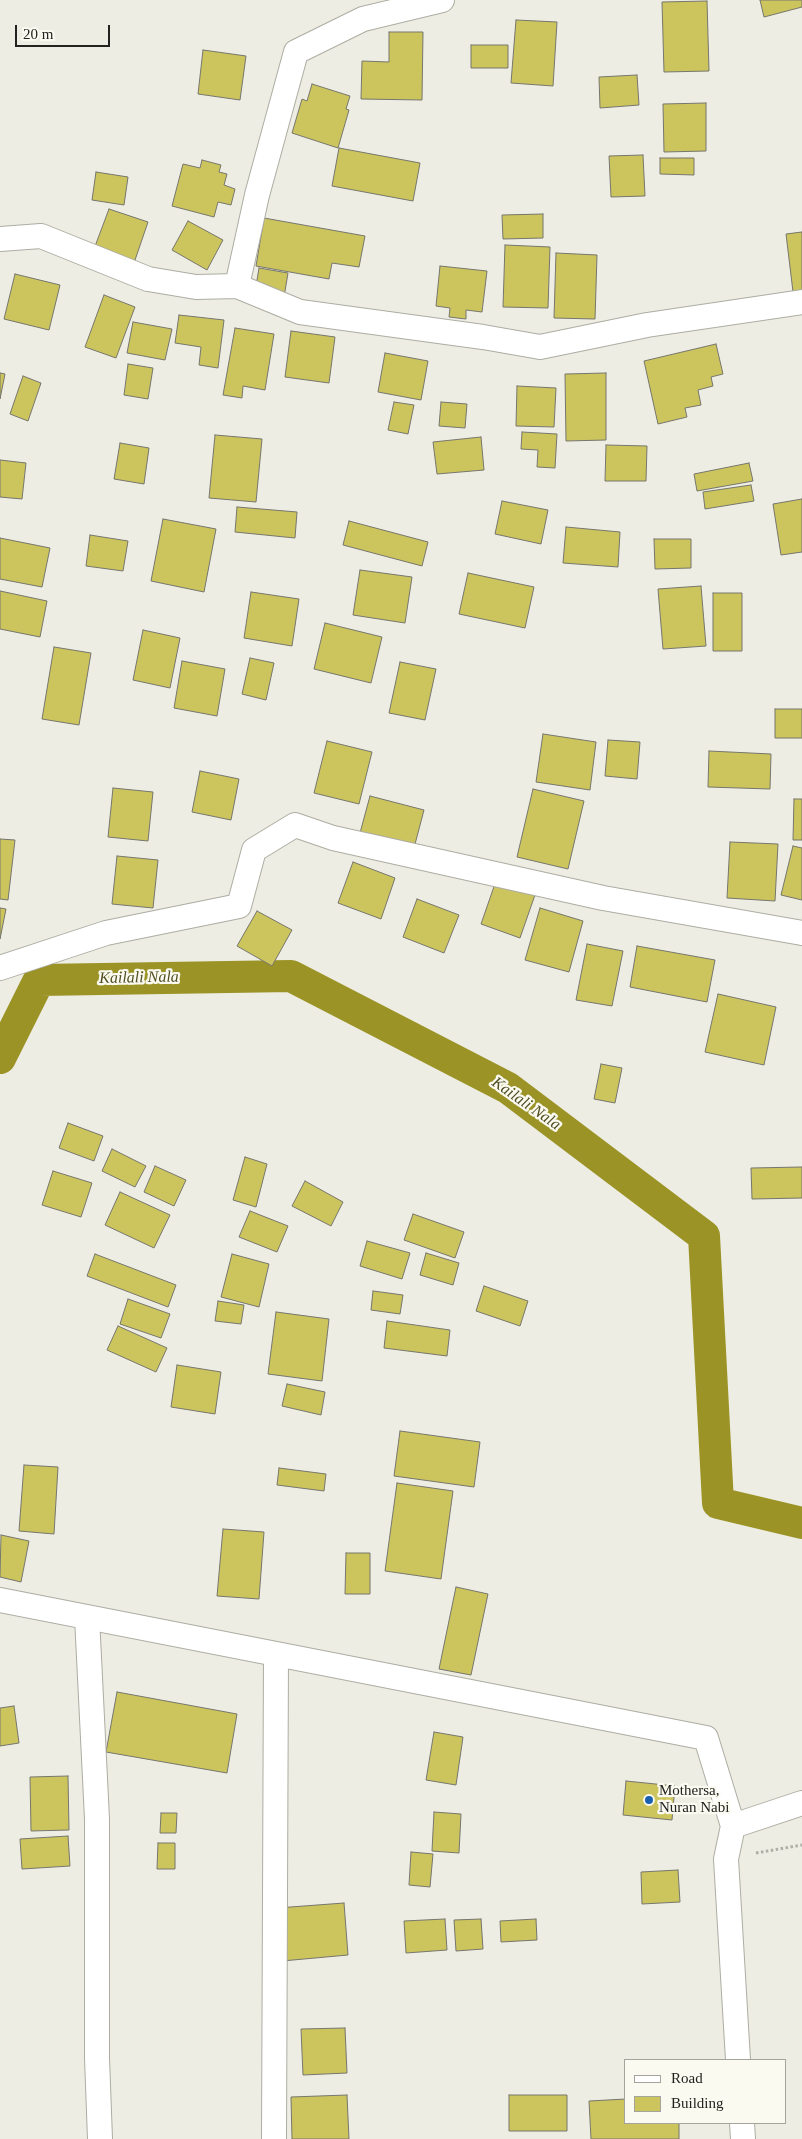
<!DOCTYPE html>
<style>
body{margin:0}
#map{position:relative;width:802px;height:2139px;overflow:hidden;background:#edede3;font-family:"Times New Roman",serif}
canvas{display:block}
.legend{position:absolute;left:624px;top:2059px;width:162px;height:65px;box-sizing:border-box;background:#fbfaf0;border:1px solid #a4a49c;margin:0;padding:6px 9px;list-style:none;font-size:15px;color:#22221f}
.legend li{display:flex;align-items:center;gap:10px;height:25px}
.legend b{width:25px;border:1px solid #a4a49c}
.scale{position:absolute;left:15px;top:25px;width:95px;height:22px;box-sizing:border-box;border:2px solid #22221f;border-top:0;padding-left:6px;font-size:15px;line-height:18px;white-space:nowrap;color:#22221f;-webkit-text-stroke:4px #fbfaf0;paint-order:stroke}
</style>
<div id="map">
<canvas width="802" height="2139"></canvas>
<ul class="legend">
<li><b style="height:6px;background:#fff"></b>Road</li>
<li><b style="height:14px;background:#ccc45d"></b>Building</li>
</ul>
<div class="scale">20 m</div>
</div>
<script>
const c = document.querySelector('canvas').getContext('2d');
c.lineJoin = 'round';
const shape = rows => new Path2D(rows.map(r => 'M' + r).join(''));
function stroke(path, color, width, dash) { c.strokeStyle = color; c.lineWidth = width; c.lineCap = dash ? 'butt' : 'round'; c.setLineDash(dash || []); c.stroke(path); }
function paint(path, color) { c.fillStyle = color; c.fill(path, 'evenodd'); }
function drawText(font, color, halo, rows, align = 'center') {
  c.font = font + ' "Times New Roman",serif'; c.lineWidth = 4.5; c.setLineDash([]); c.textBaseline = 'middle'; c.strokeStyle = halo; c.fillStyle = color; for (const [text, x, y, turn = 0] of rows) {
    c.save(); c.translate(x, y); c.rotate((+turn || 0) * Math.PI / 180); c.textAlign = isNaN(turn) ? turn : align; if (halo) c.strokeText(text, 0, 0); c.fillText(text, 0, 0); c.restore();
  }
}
stroke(shape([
 [0,1058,39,980,291,976,508,1088,704,1236,718,1503,802,1523]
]), '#9b9325', 32);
const building = shape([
 [760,0,802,0,802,7,764,17,760,0],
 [707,1,709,71,664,72,662,2,707,1],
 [516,20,557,22,553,86,511,83,516,20],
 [389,32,423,32,422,100,361,99,362,61,389,62,389,32],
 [471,45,508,45,508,68,471,68,471,45],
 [203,50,246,56,240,100,198,94,203,50],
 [637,75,639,105,600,108,599,77,637,75],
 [312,84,350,96,346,109,349,110,338,148,292,133,302,99,307,101,312,84],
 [706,103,706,151,664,152,663,104,706,103],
 [339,148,420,163,413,201,332,186,339,148],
 [643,155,645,196,611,197,609,156,643,155],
 [660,158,694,158,694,175,660,174,660,158],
 [202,160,221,165,219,172,227,174,224,185,235,189,231,205,218,202,214,217,172,206,183,164,200,168,202,160],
 [96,172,128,177,124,205,92,200,96,172],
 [109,209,148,222,134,263,94,249,109,209],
 [543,214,543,238,503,239,502,215,543,214],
 [264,218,365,236,359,267,332,263,329,279,256,266,264,218],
 [188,221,223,240,207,270,172,250,188,221],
 [802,232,802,300,794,300,786,234,802,232],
 [505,245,550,247,548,308,503,307,505,245],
 [556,253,597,255,595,319,554,318,556,253],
 [440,266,487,271,482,312,466,310,466,319,449,317,450,308,436,306,440,266],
 [259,268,288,273,284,297,255,292,259,268],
 [15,274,60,285,49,330,4,319,15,274],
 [104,295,135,307,116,358,85,347,104,295],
 [179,315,224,320,218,368,199,365,201,347,175,343,179,315],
 [133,322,172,329,165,360,127,353,133,322],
 [235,328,274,334,265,390,243,386,242,398,223,395,235,328],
 [291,331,335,337,329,383,285,377,291,331],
 [716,344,723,374,711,377,713,386,698,390,701,405,685,408,687,417,658,424,644,361,716,344],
 [385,353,428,361,421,400,378,392,385,353],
 [128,364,153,368,148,399,124,395,128,364],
 [0,373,5,374,0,399,0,373],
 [606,373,606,440,566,441,565,374,606,373],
 [23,376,41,383,28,421,10,414,23,376],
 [517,386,556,388,554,427,516,426,517,386],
 [394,402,414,405,408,434,388,430,394,402],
 [441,402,467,404,465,428,439,426,441,402],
 [522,432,557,434,555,468,537,467,538,450,521,449,522,432],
 [215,435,262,439,256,502,209,498,215,435],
 [481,437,484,470,437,474,433,442,481,437],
 [120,443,149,448,144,484,114,479,120,443],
 [606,445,647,446,646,481,605,481,606,445],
 [0,460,26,463,22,499,0,497,0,460],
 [749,463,753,481,697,491,694,474,749,463],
 [751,485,754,501,705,509,703,492,751,485],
 [802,499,802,552,781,555,773,504,802,499],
 [502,501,548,510,541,544,495,534,502,501],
 [237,507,297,512,295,538,235,532,237,507],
 [163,519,216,529,204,592,151,581,163,519],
 [349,521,428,542,422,566,343,545,349,521],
 [566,527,620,532,618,567,563,563,566,527],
 [90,535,128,541,123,571,86,566,90,535],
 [0,538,50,548,42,587,0,579,0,538],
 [654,539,691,539,691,568,655,569,654,539],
 [360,570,412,577,405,623,353,615,360,570],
 [468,573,534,587,525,628,459,614,468,573],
 [701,586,706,646,663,649,658,589,701,586],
 [0,591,47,601,40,637,0,629,0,591],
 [251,592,299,599,292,646,244,638,251,592],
 [713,593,742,593,742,651,713,651,713,593],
 [325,623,382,637,371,683,314,669,325,623],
 [143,630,180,638,170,688,133,680,143,630],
 [54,647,91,653,79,725,42,719,54,647],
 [250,658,274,663,266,700,242,694,250,658],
 [182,661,225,669,217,716,174,708,182,661],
 [400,662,436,669,425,720,389,713,400,662],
 [775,709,802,709,802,738,775,738,775,709],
 [543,734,596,742,590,790,536,782,543,734],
 [608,740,640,742,637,779,605,776,608,740],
 [327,741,372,752,359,804,314,793,327,741],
 [709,751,771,754,770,789,708,787,709,751],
 [200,771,239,779,231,820,192,812,200,771],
 [113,788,153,792,148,841,108,837,113,788],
 [533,789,584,801,568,869,517,857,533,789],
 [370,796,424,810,414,848,360,833,370,796],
 [794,799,802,799,802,840,793,840,794,799],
 [0,839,15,840,8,900,0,899,0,839],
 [730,842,778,844,775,901,727,898,730,842],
 [793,846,802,848,802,900,781,895,793,846],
 [117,856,158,860,153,908,112,904,117,856],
 [353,862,395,878,381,919,338,903,353,862],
 [497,878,536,892,520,938,481,924,497,878],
 [417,899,459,915,444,953,403,937,417,899],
 [0,908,6,909,0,939,0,908],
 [540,908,583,921,569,972,525,960,540,908],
 [257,911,292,930,272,966,237,946,257,911],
 [587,944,623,951,612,1006,576,1000,587,944],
 [637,946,715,960,707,1002,630,987,637,946],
 [718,994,776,1007,764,1065,705,1052,718,994],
 [601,1064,622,1068,615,1103,594,1099,601,1064],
 [68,1123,103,1136,94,1161,59,1148,68,1123],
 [112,1149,146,1166,135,1187,102,1171,112,1149],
 [245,1157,267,1164,256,1207,233,1200,245,1157],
 [155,1166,186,1180,174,1206,144,1192,155,1166],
 [802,1167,802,1198,752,1199,751,1168,802,1167],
 [53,1171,92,1183,81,1217,42,1205,53,1171],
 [305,1181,343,1202,331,1226,292,1206,305,1181],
 [120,1192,170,1215,154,1248,105,1225,120,1192],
 [250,1211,288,1226,277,1252,239,1237,250,1211],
 [413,1214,464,1232,455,1258,404,1240,413,1214],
 [367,1241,410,1253,402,1279,360,1266,367,1241],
 [426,1253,459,1263,453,1285,420,1275,426,1253],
 [95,1254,176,1285,168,1307,87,1276,95,1254],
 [232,1254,269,1264,259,1307,221,1297,232,1254],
 [484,1286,528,1301,520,1326,476,1311,484,1286],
 [373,1291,403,1295,400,1314,371,1310,373,1291],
 [128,1299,170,1314,161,1338,120,1324,128,1299],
 [218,1301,244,1305,241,1324,215,1321,218,1301],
 [276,1312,329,1319,322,1381,268,1374,276,1312],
 [387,1321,450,1330,447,1356,384,1348,387,1321],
 [118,1326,167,1348,156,1372,107,1350,118,1326],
 [177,1365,221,1372,215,1414,171,1407,177,1365],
 [287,1384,325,1392,321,1415,282,1406,287,1384],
 [400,1431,480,1442,474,1487,394,1476,400,1431],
 [24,1465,58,1467,54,1534,19,1531,24,1465],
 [279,1468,326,1474,324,1491,277,1485,279,1468],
 [397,1483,453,1491,441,1579,385,1571,397,1483],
 [223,1529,264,1532,259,1599,217,1596,223,1529],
 [1,1535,29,1541,21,1582,0,1577,1,1535],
 [346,1553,370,1553,370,1594,345,1594,346,1553],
 [456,1587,488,1594,471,1675,439,1669,456,1587],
 [117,1692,237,1714,227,1773,106,1752,117,1692],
 [14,1706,19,1743,0,1746,0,1708,14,1706],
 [434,1732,463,1737,456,1785,426,1780,434,1732],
 [68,1776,69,1830,31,1831,30,1777,68,1776],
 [626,1781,675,1786,672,1820,623,1815,626,1781],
 [434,1812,461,1814,459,1853,432,1851,434,1812],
 [161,1813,177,1813,176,1833,160,1833,161,1813],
 [68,1836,70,1866,22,1869,20,1839,68,1836],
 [158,1843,175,1843,175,1869,157,1869,158,1843],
 [411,1852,433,1854,430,1887,409,1885,411,1852],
 [678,1870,680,1902,642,1904,641,1872,678,1870],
 [344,1903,348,1955,282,1961,277,1908,344,1903],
 [445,1919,447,1950,406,1953,404,1921,445,1919],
 [481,1919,483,1949,456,1951,454,1920,481,1919],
 [536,1919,537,1940,501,1942,500,1921,536,1919],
 [345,2028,347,2073,303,2075,301,2029,345,2028],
 [347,2095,349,2139,292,2139,291,2097,347,2095],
 [509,2095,567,2095,567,2131,509,2131,509,2095],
 [626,2099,626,2123,679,2123,679,2139,591,2139,589,2101,626,2099]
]);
paint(building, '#ccc45d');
stroke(building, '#76766d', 1);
const street = shape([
 [0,239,41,236,148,279,196,287,237,286,300,312,483,337,540,347,647,325,802,302],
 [237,286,257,195,296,52,363,19,442,0],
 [0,968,106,933,239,906,254,850,295,825,333,838,603,898,802,933],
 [0,1600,706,1738,733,1826,726,1859,738,2060],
 [87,1617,97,1819,97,2058,100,2139],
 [733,1826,802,1803],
 [742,2123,743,2139],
 [274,2139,276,1654]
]);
stroke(street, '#adada3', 26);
stroke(shape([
 [756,1853,802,1845]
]), '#aeaea6', 3, [2.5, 2.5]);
stroke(street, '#fff', 24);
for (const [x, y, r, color] of [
 [649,1800,5,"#1960b0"]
]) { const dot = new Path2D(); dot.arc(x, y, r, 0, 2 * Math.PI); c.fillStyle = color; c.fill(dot); stroke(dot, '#fbfaf0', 2); }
drawText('15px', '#22221f', '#fbfaf0', [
 ["Mothersa,",659,1791],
 ["Nuran Nabi",659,1808]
], 'left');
drawText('italic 16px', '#514e23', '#fbfaf0', [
 ["Kailali Nala",139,978,-1],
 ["Kailali Nala",526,1104,35]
]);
</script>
